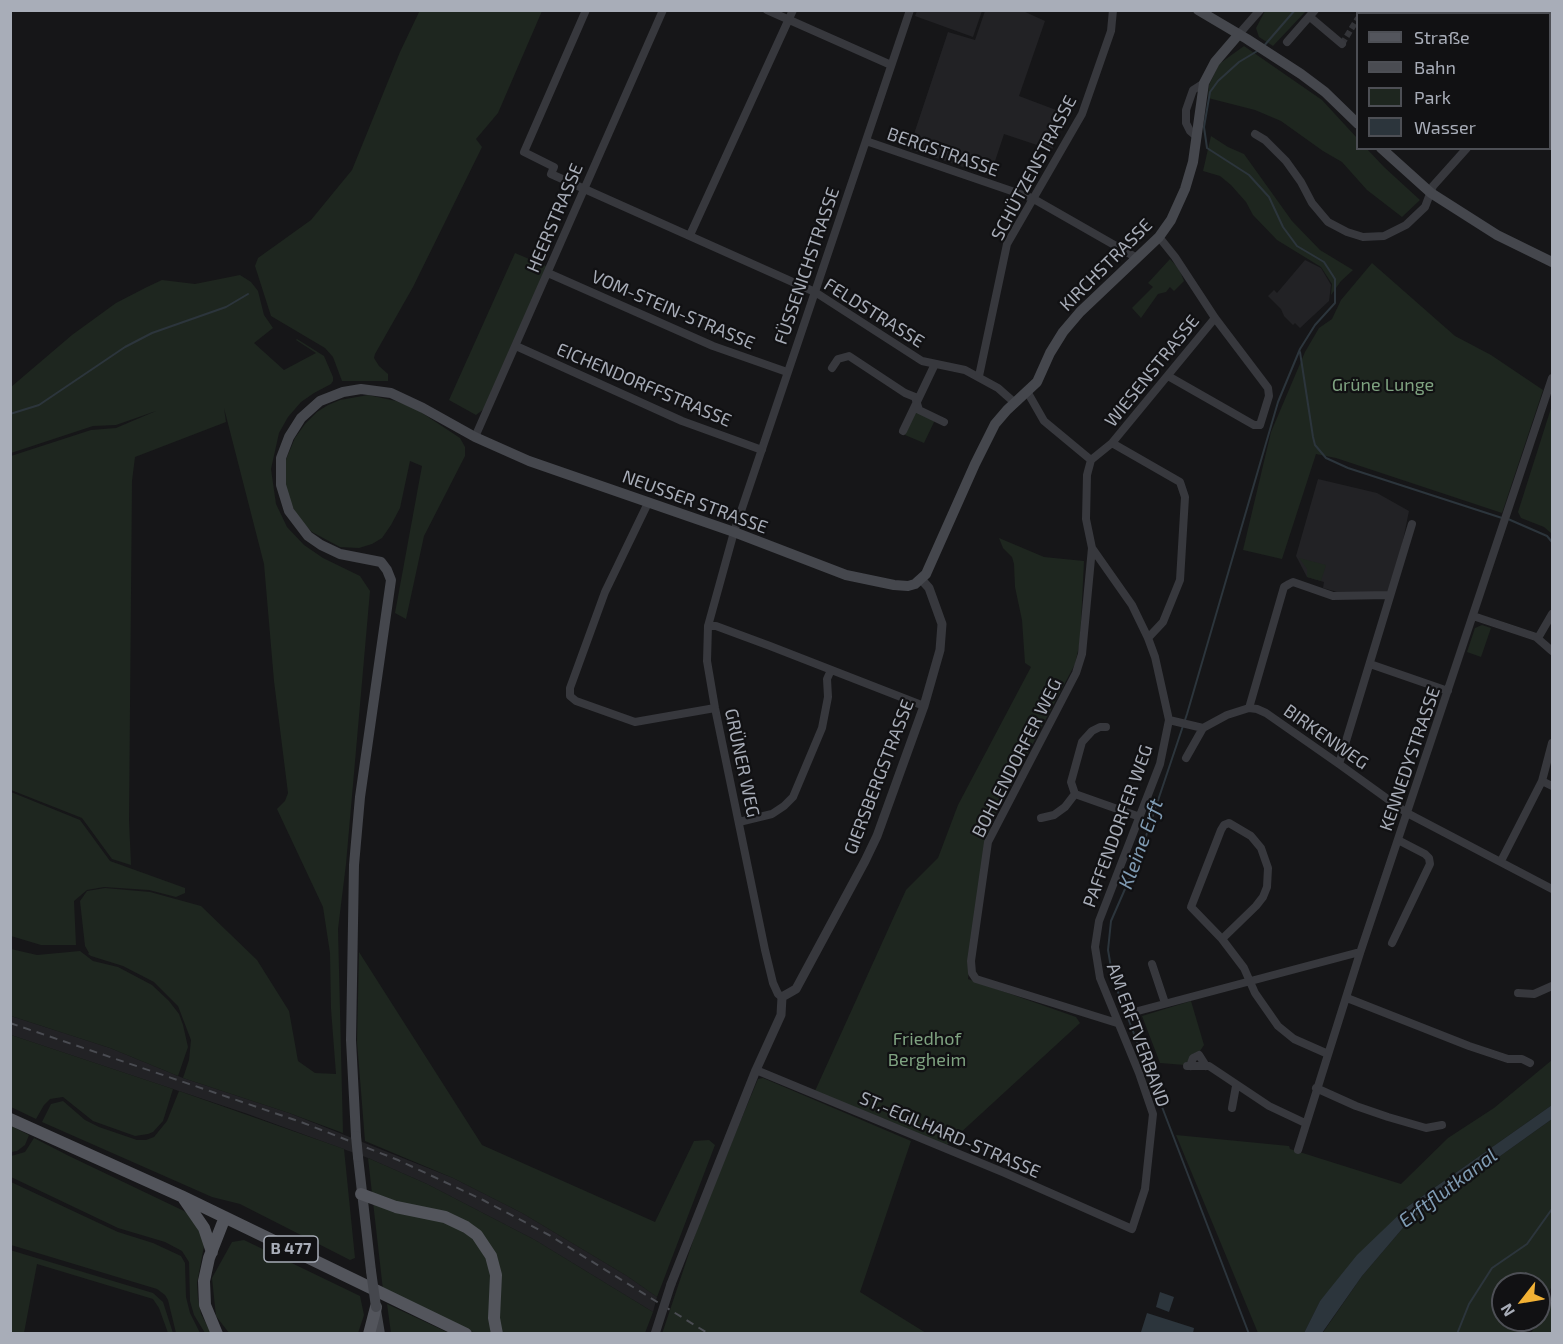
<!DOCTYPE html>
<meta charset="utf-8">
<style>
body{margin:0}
#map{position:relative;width:1563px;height:1344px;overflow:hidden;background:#161618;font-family:"Exo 2",sans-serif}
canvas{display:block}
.frame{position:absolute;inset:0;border:12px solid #a8adb8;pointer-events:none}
.legend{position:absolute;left:1356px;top:12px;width:195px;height:138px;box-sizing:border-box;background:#111113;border:2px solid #4d4f55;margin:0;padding:8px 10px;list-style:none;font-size:18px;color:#a8adb8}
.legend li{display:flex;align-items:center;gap:12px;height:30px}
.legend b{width:30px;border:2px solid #4d4f55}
.north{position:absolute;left:1491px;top:1272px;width:60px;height:60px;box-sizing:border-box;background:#111113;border:2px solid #4d4f55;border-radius:50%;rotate:239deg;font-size:16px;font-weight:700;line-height:24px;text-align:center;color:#a8adb8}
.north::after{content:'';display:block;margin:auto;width:21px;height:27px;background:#f2b134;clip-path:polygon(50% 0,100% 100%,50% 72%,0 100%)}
</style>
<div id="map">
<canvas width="1563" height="1344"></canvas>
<div class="frame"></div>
<ul class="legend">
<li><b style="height:8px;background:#53555c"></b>Straße</li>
<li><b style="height:8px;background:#4a4c52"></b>Bahn</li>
<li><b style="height:16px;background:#1e261f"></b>Park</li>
<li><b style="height:16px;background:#2c353c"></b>Wasser</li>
</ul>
<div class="north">N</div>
</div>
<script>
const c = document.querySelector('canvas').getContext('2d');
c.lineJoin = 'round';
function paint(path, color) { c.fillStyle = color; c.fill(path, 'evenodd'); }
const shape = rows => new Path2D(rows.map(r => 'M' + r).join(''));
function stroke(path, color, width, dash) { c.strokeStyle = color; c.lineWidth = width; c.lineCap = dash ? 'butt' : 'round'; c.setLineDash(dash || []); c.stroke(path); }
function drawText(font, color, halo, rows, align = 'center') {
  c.font = font + ' "Exo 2",sans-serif'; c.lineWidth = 4.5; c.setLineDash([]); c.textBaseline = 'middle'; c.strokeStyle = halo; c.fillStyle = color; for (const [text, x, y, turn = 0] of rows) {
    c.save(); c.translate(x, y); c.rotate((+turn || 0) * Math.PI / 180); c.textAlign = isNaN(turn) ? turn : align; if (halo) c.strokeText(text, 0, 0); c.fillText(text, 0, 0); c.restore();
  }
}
paint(shape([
 [917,11,917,10,982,11,973,37,915,16],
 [985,11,1023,11,1045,21,1019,96,1064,113,1052,150,1004,134,990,176,909,149,948,32,975,40],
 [1543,11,1552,11,1552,53,1550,51,1550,14,1540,13],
 [1305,260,1321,268,1331,285,1329,301,1300,328,1295,323,1293,325,1284,316,1281,309,1268,296,1274,290,1277,293],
 [1318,479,1377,493,1409,511,1400,555,1388,592,1337,592,1323,588,1324,582,1307,577,1296,556],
 [11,1016,110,1048,183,1078,289,1113,453,1178,522,1213,627,1276,657,1297,653,1312,535,1240,427,1184,368,1158,245,1113,11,1035]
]), '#222225');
paint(shape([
 [420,10,542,11,498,113,476,139,482,147,413,287,375,354,374,358,379,366,388,374,388,381,342,381,333,357,325,348,271,316,255,266,258,258,311,220,352,170,400,52],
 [1265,11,1265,10,1306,11,1273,46,1259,37,1256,28],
 [1244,46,1322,100,1357,138,1358,148,1367,149,1384,167,1420,200,1402,217,1367,190,1342,162,1323,151,1281,121,1255,110,1208,98,1209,85,1219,64],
 [1211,136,1228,147,1244,154,1292,221,1320,250,1353,270,1341,281,1331,295,1332,284,1321,267,1277,240,1253,215,1246,202,1231,185,1220,176,1203,171],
 [515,253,548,267,484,409,476,415,449,400],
 [1170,259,1179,269,1184,281,1174,291,1170,287,1166,292,1158,294,1141,318,1132,308,1153,287,1148,283],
 [1372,263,1455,336,1491,355,1543,390,1502,513,1336,458,1316,454,1282,559,1243,550,1271,432,1305,352,1319,328,1332,319,1341,300],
 [240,275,251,282,258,291,264,315,273,328,254,343,284,370,316,353,296,340,297,339,324,356,333,377,333,381,331,384,314,393,301,402,288,417,279,433,271,469,276,504,287,527,304,545,323,558,360,576,370,591,346,864,338,929,343,1133,289,1113,183,1078,189,1060,191,1040,178,1006,154,982,123,966,91,956,88,954,89,953,85,946,80,901,87,891,105,888,150,892,201,906,257,960,289,1011,298,1061,315,1073,336,1074,331,1009,330,953,323,907,277,809,285,801,288,793,274,681,264,564,224,408,226,422,135,457,132,481,129,820,131,865,112,859,82,818,11,790,11,456,91,430,116,428,156,411,116,425,93,426,11,453,11,387,72,335,116,303,147,287,162,280,195,284],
 [368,395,396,401,416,409,460,438,465,447,465,456,424,536,406,619,395,613,422,466,410,461,400,508,391,525,382,538,372,544,359,548,340,547,312,532,299,519,290,502,285,483,284,464,295,438,305,424,317,412,328,405,340,400],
 [1552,405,1552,534,1544,527,1521,518,1518,512],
 [918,412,935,420,924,443,905,435,915,413],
 [999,538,1044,557,1084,561,1080,642,1075,664,993,819,987,836,968,979,1076,1017,1080,1023,946,1146,815,1091,906,890,938,858,958,805,1031,667,1025,663,1022,620,1015,587,1014,564,1012,557,1003,548],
 [1299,558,1326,565,1321,581,1307,577,1307,569],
 [1482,625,1491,628,1481,657,1467,652,1475,628],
 [11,792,80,820,110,861,185,888,185,893,176,897,149,890,104,887,87,890,74,901,76,945,41,945,11,936],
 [11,949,37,955,80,951,93,961,118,967,152,985,169,1001,179,1014,183,1025,188,1047,178,1076,110,1048,11,1016],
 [359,952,482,1145,655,1222,694,1141,709,1140,715,1145,657,1297,627,1276,522,1213,453,1178,365,1141,357,1042],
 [1191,1001,1204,1045,1200,1051,1193,1054,1185,1065,1160,1063,1142,1016],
 [11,1035,173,1089,163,1121,153,1132,148,1134,135,1136,93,1121,63,1097,50,1099,44,1105,36,1119,11,1107],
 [1552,1060,1552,1105,1407,1207,1320,1301,1304,1333,1258,1333,1176,1135,1289,1146,1290,1149,1401,1184,1448,1138,1494,1108],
 [763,1078,911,1141,860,1292,926,1333,662,1334,703,1211,758,1079],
 [179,1091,344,1149,355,1258,350,1260,240,1204,212,1197,42,1122,51,1104,63,1101,85,1120,99,1127,137,1140,146,1140,154,1137,167,1121],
 [1552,1119,1552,1286,1539,1310,1539,1284,1503,1284,1503,1320,1533,1320,1526,1333,1322,1334,1362,1276,1408,1222],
 [11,1126,29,1135,25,1145,17,1151,11,1152],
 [34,1138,69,1156,184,1211,192,1217,205,1241,197,1283,198,1299,201,1314,211,1333,205,1333,194,1315,190,1301,189,1262,182,1251,165,1242,118,1228,11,1177,11,1156,25,1152],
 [368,1158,427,1184,535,1240,653,1312,645,1333,475,1333,383,1290],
 [11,1182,118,1232,153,1243,181,1256,185,1263,186,1297,190,1313,200,1333,176,1333,168,1300,165,1295,157,1289,11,1245],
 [244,1240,360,1296,364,1315,358,1333,229,1333,216,1316,212,1278,232,1242],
 [10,1250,153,1293,163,1302,173,1333,168,1333,159,1308,153,1299,37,1264,24,1333,11,1333],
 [1552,1297,1552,1333,1531,1333,1539,1320],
 [387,1304,449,1333,391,1333]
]), '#1e261f');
paint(shape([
 [1552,1105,1552,1119,1408,1222,1362,1276,1322,1333,1304,1333,1320,1301,1357,1255,1407,1207],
 [1160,1292,1174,1297,1169,1312,1156,1307],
 [1147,1313,1194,1328,1193,1333,1141,1332]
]), '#2c353c');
stroke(shape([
 [1263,47,1295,10],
 [1300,352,1313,437,1315,445,1326,458,1348,468,1502,518],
 [10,414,39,405,125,347,152,333,226,307,248,294],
 [1508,519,1547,536,1552,542],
 [1249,1334,1113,979,1108,950,1111,921,1139,857,1187,714,1278,402,1300,349,1315,325,1335,303,1335,279,1324,262,1297,246,1283,227,1269,197,1249,175,1207,148,1204,127,1210,92,1218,81,1239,62,1259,50],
 [1457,1334,1469,1304,1492,1268,1527,1244,1552,1209]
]), '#2c353c', 2);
stroke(shape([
 [1360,14,1361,10],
 [1342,44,1358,18]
]), '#333438', 6, [6, 3]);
stroke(shape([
 [1440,10,1444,14],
 [1420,14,1423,10],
 [1536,14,1539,10],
 [1550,103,1552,105]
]), '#37383d', 6);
stroke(shape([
 [586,10,524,152,554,167,551,174,815,292,922,361,965,370,998,388,1015,403],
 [767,10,891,65],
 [1310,17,1342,44],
 [1239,34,1260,10],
 [1287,42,1315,10],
 [1255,134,1265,140,1286,161,1301,182,1312,203,1328,222,1347,232,1363,237,1384,236,1406,225,1425,207,1433,186,1467,148],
 [1197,137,1190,131,1186,123,1186,110,1193,90,1204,83],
 [866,141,1032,198,1137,258],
 [690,235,793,10],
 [1159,237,1175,257,1215,318,1268,388,1269,396,1260,425,1254,425,1168,376],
 [548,273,713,346,787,372],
 [516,346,682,421,762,450],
 [832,368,838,359,849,356,905,393,915,397,919,410,944,422],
 [979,376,1007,244,1082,114,1111,31,1113,10],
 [1028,393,1044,421,1091,460],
 [903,431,935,364],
 [475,437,663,10],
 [1112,443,1180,482,1185,497,1180,580,1163,622,1148,638],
 [648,503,605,592,570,688,570,696,576,701,635,722,715,708],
 [1092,548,1082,654,1076,673,988,842,971,961,972,973,976,979,1117,1023],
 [1473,616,1536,637,1552,651],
 [708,626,716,626,770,646,924,706],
 [1538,638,1552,614],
 [1370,664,1448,691],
 [1249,708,1284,587,1289,584,1293,582,1333,596,1389,595],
 [1169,720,1203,728,1227,715,1249,708,1257,709,1266,713,1339,764,1407,813,1552,889],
 [1186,758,1203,728],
 [1339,764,1412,524],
 [1542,781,1552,786],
 [1075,794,1071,782,1082,742,1092,731,1100,727,1106,727],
 [1041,818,1054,815,1065,807,1075,794,1140,817],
 [739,822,772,814,784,806,793,797,822,728,828,697,827,679,831,670],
 [1501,861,1542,781,1552,743],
 [1222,939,1256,906,1263,897,1267,887,1268,868,1261,848,1251,836,1229,823,1224,825,1221,830,1191,907,1222,939,1244,968,1255,993,1278,1026,1294,1039,1328,1054],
 [1392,943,1430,864,1429,858,1425,854,1398,840],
 [1152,964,1165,1003],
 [1518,993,1534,994,1552,986],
 [782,997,778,994,773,983,765,950,715,708,707,661,708,626,734,532,910,10],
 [1347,998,1469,1046,1508,1059,1522,1059,1530,1063],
 [1138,1011,1356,953,1360,953],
 [1187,1066,1209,1066,1269,1106,1305,1123],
 [1190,1066,1193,1058,1199,1055,1206,1066],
 [756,1070,1005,1173,1132,1229,1145,1189,1153,1114,1139,1073,1100,978,1095,947,1099,921,1160,764,1169,720,1155,657,1148,638,1132,605,1092,548,1086,519,1087,475,1091,460,1112,443,1215,318],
 [1316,1088,1356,1106,1388,1117,1426,1128,1442,1125],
 [1232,1108,1236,1086],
 [1298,1150,1360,953,1552,378]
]), '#37383d', 8);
stroke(shape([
 [671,1284,756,1070,781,1015,782,997,796,989,865,861,877,836,924,706,940,650,942,624,929,588,921,579]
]), '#37383d', 9);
stroke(shape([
 [1198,10,1247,39,1301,74,1325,92,1358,124],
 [1381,148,1431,193,1497,235,1552,262],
 [356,1136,351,1040,354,865,360,797,391,580,387,570,381,562,340,554,321,545,308,536,289,511,281,485,281,458,289,437,301,418,320,401,343,392,361,389,391,393,423,408,475,437,529,461,734,532,846,575,894,585,908,586,915,584,926,574,975,464,995,424,1007,410,1037,382,1050,353,1063,332,1080,312,1159,237,1171,220,1185,189,1193,162,1204,83,1215,62,1239,34],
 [358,1157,371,1271],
 [376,1310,380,1334]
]), '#45474d', 10);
stroke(shape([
 [10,1119,181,1196,466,1334],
 [361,1194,396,1207,445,1217,466,1227,477,1235,491,1256,496,1275,494,1318,497,1334],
 [184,1199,204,1228,212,1252],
 [217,1334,205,1305,204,1281,209,1258,225,1217],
 [369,1334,376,1307]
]), '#53555c', 12);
stroke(shape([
 [10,1023,301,1122,398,1160,483,1200,549,1235,709,1334]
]), '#4a4c52', 2, [8, 6]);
stroke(shape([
 [655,1334,671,1284]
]), '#37383d', 9);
stroke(shape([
 [356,1136,358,1157],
 [371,1271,376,1307]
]), '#45474d', 10);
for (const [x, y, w] of [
 [291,1249,54]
]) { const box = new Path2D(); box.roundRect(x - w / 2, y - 13, w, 26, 4.5); c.fillStyle = '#111113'; c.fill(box); stroke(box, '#a8adb8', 1.5); }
drawText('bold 16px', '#a8adb8', null, [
 ["B 477",291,1249]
]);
drawText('18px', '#a8adb8', '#111113', [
 ["BERGSTRASSE",943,152,19],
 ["SCHÜTZENSTRASSE",1034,168,-62],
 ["HEERSTRASSE",555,218,-67],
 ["KIRCHSTRASSE",1106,265,-45],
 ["FÜSSENICHSTRASSE",807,266,-71],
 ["VOM-STEIN-STRASSE",673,310,23],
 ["FELDSTRASSE",874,313,32],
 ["WIESENSTRASSE",1152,371,-51],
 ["EICHENDORFFSTRASSE",644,385,23],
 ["NEUSSER STRASSE",695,502,20],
 ["BIRKENWEG",1326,737,35],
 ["BOHLENDORFER WEG",1017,758,-63],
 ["KENNEDYSTRASSE",1410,759,-71],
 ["GRÜNER WEG",742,763,78],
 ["GIERSBERGSTRASSE",879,777,-69],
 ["PAFFENDORFER WEG",1118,826,-70],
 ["AM ERFTVERBAND",1138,1035,70],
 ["ST.-EGILHARD-STRASSE",950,1135,23]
]);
drawText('18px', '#7fa381', '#111113', [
 ["Grüne Lunge",1383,385],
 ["Friedhof",927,1039],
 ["Bergheim",927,1060]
]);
drawText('italic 20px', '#7f9bb3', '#111113', [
 ["Kleine Erft",1141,844,-70],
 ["Erftflutkanal",1448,1188,-37]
]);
</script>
